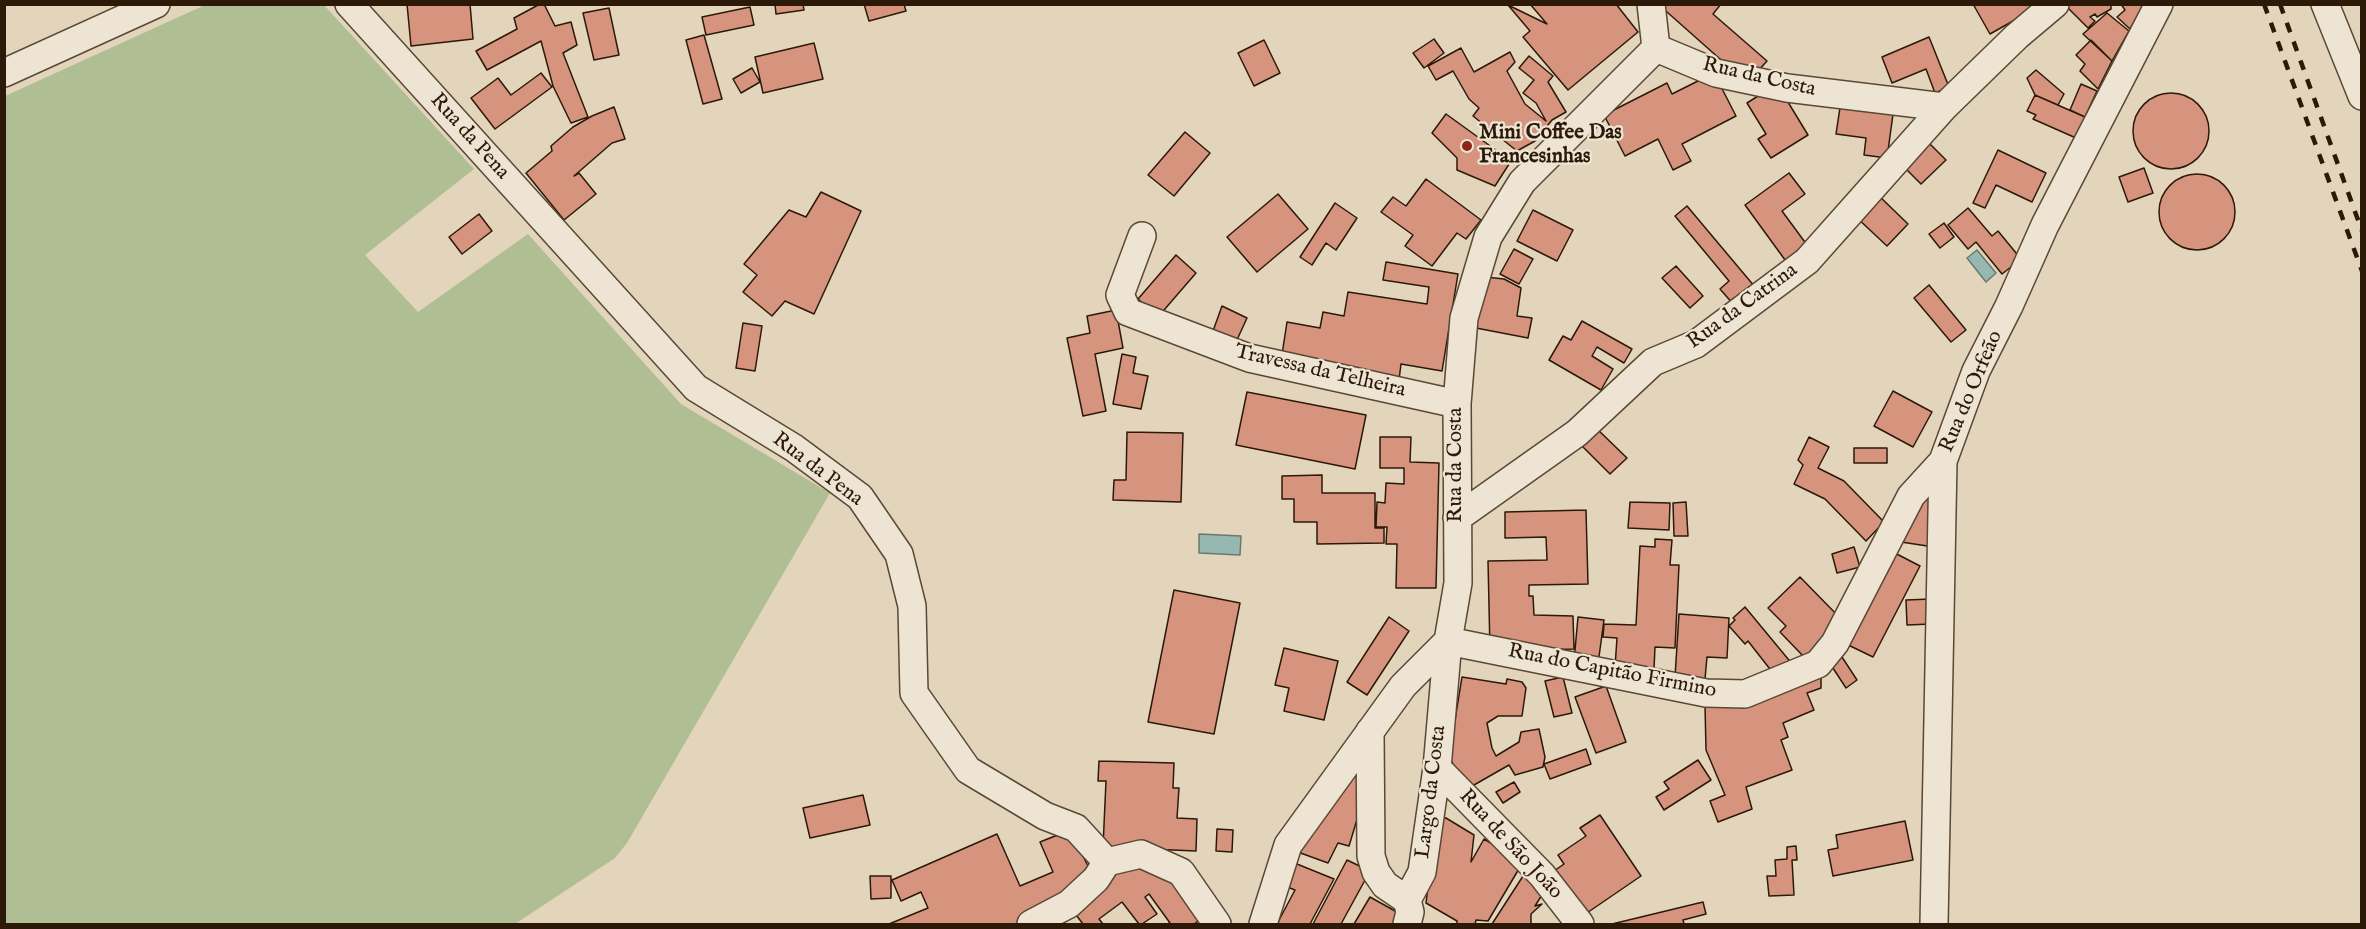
<!DOCTYPE html>
<meta charset="utf-8">
<style>
body{margin:0}
#map{position:relative;width:2366px;height:929px;overflow:hidden;background:#e3d5bc;font-family:"IM FELL English",serif}
canvas{display:block}
.frame{position:absolute;inset:0;border:6px solid #2c1908;pointer-events:none}
</style>
<div id="map">
<canvas width="2366" height="929"></canvas>
<div class="frame"></div>
</div>
<script>
const c = document.querySelector('canvas').getContext('2d');
c.lineJoin = 'round';
function paint(path, color) { c.fillStyle = color; c.fill(path, 'evenodd'); }
const shape = rows => new Path2D(rows.map(r => 'M' + r).join(''));
function stroke(path, color, width, dash) { c.strokeStyle = color; c.lineWidth = width; c.lineCap = dash ? 'butt' : 'round'; c.setLineDash(dash || []); c.stroke(path); }
function drawText(font, color, halo, rows, align = 'center') {
  c.font = font + ' "IM FELL English",serif'; c.lineWidth = 4.5; c.setLineDash([]); c.textBaseline = 'middle'; c.strokeStyle = halo; c.fillStyle = color; for (const [text, x, y, turn = 0] of rows) {
    c.save(); c.translate(x, y); c.rotate((+turn || 0) * Math.PI / 180); c.textAlign = isNaN(turn) ? turn : align; if (halo) c.strokeText(text, 0, 0); c.fillText(text, 0, 0); c.restore();
  }
}
paint(shape([
 [205,5,324,5,474,169,365,255,418,312,528,234,681,404,830,493,627,843,615,858,515,924,5,924,5,96]
]), '#b0be93');
const water = shape([
 [1977,250,1996,273,1986,282,1967,258,1977,250],
 [1199,534,1241,536,1240,555,1199,553,1199,534]
]);
paint(water, '#95b9b1');
stroke(water, '#6b796d', 1.5);
const building = shape([
 [407,4,470,4,473,39,411,46,407,4],
 [540,4,544,4,555,26,571,22,577,45,563,53,588,117,571,123,553,86,541,41,487,70,476,51,517,29,514,18,540,4],
 [775,4,803,4,804,10,776,14,775,4],
 [864,4,904,4,906,11,869,21,864,4],
 [1530,4,1616,4,1638,32,1568,90,1523,37,1530,31,1508,5,1547,24,1530,4],
 [1658,4,1721,4,1713,14,1767,61,1747,83,1658,4],
 [1973,4,2043,4,1990,34,1973,4],
 [2064,4,2111,4,2111,9,2097,17,2095,14,2090,17,2095,21,2088,28,2064,4],
 [2121,4,2144,4,2130,29,2117,17,2125,10,2121,4],
 [750,7,754,25,706,35,702,17,750,7],
 [609,8,619,55,594,60,583,13,609,8],
 [2107,13,2129,31,2112,61,2083,34,2107,13],
 [704,35,722,99,703,104,686,40,704,35],
 [1929,37,1949,87,1935,93,1926,69,1892,83,1882,57,1929,37],
 [1434,39,1444,53,1424,68,1413,53,1434,39],
 [1264,40,1280,73,1254,86,1238,53,1264,40],
 [2091,40,2112,61,2098,89,2080,71,2085,64,2076,55,2091,40],
 [814,43,823,79,763,93,755,57,814,43],
 [1461,48,1474,72,1510,52,1515,62,1507,71,1525,104,1546,121,1536,103,1523,93,1534,80,1519,68,1529,56,1553,76,1548,82,1566,112,1552,120,1535,141,1517,151,1473,116,1479,108,1469,99,1453,71,1436,80,1428,66,1461,48],
 [752,68,760,82,741,93,733,79,752,68],
 [2036,70,2064,94,2058,105,2035,95,2027,78,2036,70],
 [541,73,552,87,495,129,471,98,498,78,511,95,541,73],
 [1714,73,1736,116,1682,144,1691,161,1673,170,1658,139,1625,156,1604,115,1667,83,1672,94,1714,73],
 [1777,84,1808,135,1771,158,1758,139,1766,134,1747,103,1777,84],
 [2081,84,2097,91,2085,117,2070,110,2081,84],
 '2133 131a38 38 0 1 1 76 0a38 38 0 1 1-76 0Z',
 [2035,95,2085,117,2076,138,2033,119,2036,115,2027,111,2035,95],
 [1841,101,1894,107,1887,158,1864,155,1866,138,1836,134,1841,101],
 [614,107,625,139,612,143,574,176,579,173,596,194,564,220,526,173,552,151,551,146,573,127,592,116,614,107],
 [1446,114,1511,161,1495,186,1457,170,1457,158,1432,133,1446,114],
 [1185,132,1210,153,1174,196,1148,175,1185,132],
 [1928,142,1946,160,1921,184,1903,166,1928,142],
 [1998,150,2046,173,2032,202,1996,185,1985,208,1973,203,1998,150],
 [2144,168,2153,193,2128,202,2119,177,2144,168],
 [1789,173,1805,194,1782,211,1810,249,1788,264,1745,205,1789,173],
 '2159 212a38 38 0 1 1 76 0a38 38 0 1 1-76 0Z',
 [1426,179,1481,220,1466,239,1457,233,1432,266,1405,246,1413,235,1381,212,1393,197,1406,206,1426,179],
 [821,192,861,211,814,314,785,301,772,316,743,292,757,275,744,264,789,210,806,217,821,192],
 [1876,193,1908,224,1887,246,1855,216,1876,193],
 [1278,194,1308,229,1257,272,1227,237,1278,194],
 [1335,203,1357,218,1336,250,1326,243,1312,265,1300,257,1335,203],
 [1687,206,1755,287,1734,305,1720,289,1729,281,1675,216,1687,206],
 [1968,208,1992,236,1998,231,2021,259,2002,274,1976,242,1968,249,1948,225,1968,208],
 [1533,210,1573,230,1557,261,1517,241,1533,210],
 [479,214,492,231,462,254,449,237,479,214],
 [1944,223,1954,237,1940,248,1929,234,1944,223],
 [1514,249,1533,259,1519,284,1500,274,1514,249],
 [1176,255,1196,273,1158,317,1138,299,1176,255],
 [1386,262,1458,274,1442,371,1401,364,1399,380,1281,361,1287,322,1320,328,1323,312,1344,316,1348,292,1427,304,1429,287,1383,280,1386,262],
 [1676,266,1703,296,1690,308,1662,278,1676,266],
 [1485,277,1504,279,1521,288,1517,316,1532,318,1528,338,1476,328,1485,277],
 [1929,285,1966,330,1951,342,1914,298,1929,285],
 [1222,306,1247,318,1236,342,1213,331,1222,306],
 [1116,310,1123,348,1095,354,1106,411,1083,416,1067,338,1090,333,1087,316,1116,310],
 [1582,321,1632,349,1624,363,1597,347,1592,356,1613,369,1601,390,1549,360,1563,336,1571,340,1582,321],
 [743,323,762,326,755,371,736,368,743,323],
 [1122,354,1136,357,1133,373,1148,376,1141,409,1113,404,1122,354],
 [1893,391,1932,412,1913,447,1874,426,1893,391],
 [1247,392,1366,415,1355,469,1236,445,1247,392],
 [1594,426,1627,458,1610,474,1578,442,1594,426],
 [1127,432,1183,433,1181,502,1113,500,1114,480,1126,480,1127,432],
 [1380,437,1411,437,1410,462,1439,463,1436,588,1396,588,1397,544,1386,544,1387,527,1376,527,1377,502,1385,503,1386,483,1404,484,1404,468,1380,468,1380,437],
 [1809,437,1829,447,1818,468,1844,481,1884,522,1866,541,1825,499,1794,484,1803,465,1798,460,1809,437],
 [1854,448,1887,448,1887,463,1854,463,1854,448],
 [1322,475,1322,493,1375,493,1375,528,1384,528,1384,543,1317,544,1317,522,1294,522,1294,499,1282,499,1282,476,1322,475],
 [1910,493,1942,498,1934,547,1901,542,1910,493],
 [1630,502,1670,503,1669,530,1628,528,1630,502],
 [1686,502,1688,536,1674,536,1673,503,1686,502],
 [1586,510,1588,584,1529,585,1529,596,1533,596,1534,615,1573,616,1574,649,1490,651,1488,561,1547,560,1546,537,1505,538,1505,512,1586,510],
 [1655,539,1672,540,1670,565,1679,565,1675,648,1655,647,1654,669,1615,667,1617,638,1603,637,1604,624,1636,625,1640,546,1655,547,1655,539],
 [1854,547,1860,567,1837,573,1832,554,1854,547],
 [1889,550,1920,566,1873,657,1842,642,1889,550],
 [1800,577,1843,621,1805,658,1780,632,1786,626,1768,608,1800,577],
 [1174,590,1240,603,1214,734,1148,722,1174,590],
 [1931,599,1931,624,1907,625,1906,600,1931,599],
 [1745,607,1793,665,1773,673,1748,641,1745,644,1729,626,1735,620,1733,618,1745,607],
 [1679,614,1729,618,1727,658,1707,657,1705,679,1675,677,1679,614],
 [1389,617,1409,631,1367,695,1347,682,1389,617],
 [1578,617,1604,620,1598,664,1574,661,1578,617],
 [1284,648,1338,661,1324,720,1284,711,1289,688,1275,685,1284,648],
 [1840,654,1857,680,1846,688,1829,662,1840,654],
 [1821,672,1821,688,1807,693,1814,710,1783,723,1788,737,1781,740,1792,770,1746,787,1752,809,1718,822,1710,801,1725,795,1706,750,1705,706,1821,672],
 [1462,677,1506,684,1507,679,1522,682,1526,688,1522,716,1498,716,1487,723,1492,748,1496,756,1519,742,1521,732,1539,729,1545,757,1543,767,1515,775,1509,765,1467,789,1449,757,1462,677],
 [1563,677,1572,713,1554,717,1545,681,1563,677],
 [1606,686,1626,742,1596,753,1575,697,1606,686],
 [1586,749,1591,764,1550,779,1544,764,1586,749],
 [1698,760,1711,780,1664,810,1656,797,1669,789,1664,782,1698,760],
 [1099,761,1174,763,1173,788,1179,788,1177,818,1197,819,1196,851,1103,847,1106,781,1098,781,1099,761],
 [1350,769,1364,779,1359,813,1349,846,1338,843,1328,863,1295,851,1350,769],
 [1514,782,1520,792,1503,803,1496,792,1514,782],
 [863,795,870,825,810,838,803,808,863,795],
 [1600,815,1641,876,1581,917,1551,873,1564,864,1558,855,1586,836,1580,828,1600,815],
 [1436,817,1446,818,1474,835,1471,862,1484,839,1523,862,1488,921,1476,920,1475,924,1457,924,1457,921,1426,903,1436,817],
 [1905,821,1913,860,1833,876,1828,850,1838,848,1836,835,1905,821],
 [1217,829,1233,830,1232,852,1216,851,1217,829],
 [1070,830,1094,878,1066,902,1015,924,889,924,928,908,921,892,901,901,892,880,997,834,1020,886,1053,872,1040,842,1070,830],
 [1796,846,1797,860,1792,860,1794,895,1769,896,1767,876,1776,876,1775,860,1787,859,1787,847,1796,846],
 [1142,855,1163,868,1201,919,1194,924,1167,924,1170,923,1149,894,1145,897,1157,914,1142,924,1139,924,1122,902,1099,919,1103,924,1083,924,1070,907,1107,873,1142,855],
 [1347,860,1370,871,1341,924,1313,924,1347,860],
 [1292,862,1334,879,1310,924,1277,924,1295,890,1282,885,1292,862],
 [1525,873,1545,890,1535,906,1542,904,1531,914,1531,924,1492,924,1525,873],
 [870,876,891,876,891,898,871,899,870,876],
 [1370,897,1404,916,1399,924,1354,924,1370,897],
 [1703,902,1706,914,1683,920,1684,924,1612,924,1703,902]
]);
paint(building, '#d6947f');
stroke(building, '#2c1908', 1.5);
const minor = shape([
 [349,4,696,388,794,448,860,497,899,554,912,606,914,693,968,770,1045,816,1076,828,1107,862],
 [1651,4,1656,48],
 [2325,4,2362,96],
 [1656,48,1716,73,1787,88,1944,107],
 [4,73,156,4],
 [1142,236,1120,295,1128,312,1249,358,1457,404],
 [1457,518,1577,433,1653,362,1696,344,1807,261,1944,107,2017,36,2055,4],
 [1448,641,1706,693,1745,694,1818,664,1835,643,1911,496,1943,461],
 [1370,731,1371,856,1376,872,1385,885,1407,900],
 [1437,768,1542,875,1580,924],
 [1107,862,1141,854,1181,872,1217,924],
 [1407,900,1422,872,1437,768,1448,641,1458,583,1457,404,1464,318,1488,237,1522,182,1656,48],
 [1031,924,1069,904,1096,879,1107,862],
 [1263,924,1288,845,1403,686,1448,641],
 [1407,924,1410,912,1407,900],
 [1934,924,1943,461,1976,371,2009,306,2045,225,2159,4]
]);
stroke(minor, '#5a4835', 30);
stroke(minor, '#ede4d3', 27);
stroke(shape([
 [2264,4,2362,271],
 [2280,4,2362,231]
]), '#2c1908', 4.5, [10, 10]);
for (const [x, y, r, color] of [
 [1467,146,6,"#8f2418"]
]) { const dot = new Path2D(); dot.arc(x, y, r, 0, 2 * Math.PI); c.fillStyle = color; c.fill(dot); stroke(dot, '#ede4d3', 2); }
drawText('21px', '#2c1908', '#ede4d3', [
 ["Rua da Costa",1759,78,13],
 ["Rua da Pena",469,137,48],
 ["Rua da Catrina",1743,307,-36],
 ["Travessa da Telheira",1320,372,13],
 ["Rua do Orfeão",1972,392,-67],
 ["Rua da Costa",1457,465,-90],
 ["Rua da Pena",817,470,37],
 ["Rua do Capitão Firmino",1612,672,11],
 ["Largo da Costa",1432,792,-83],
 ["Rua de São João",1510,845,47]
]);
drawText('bold 21px', '#2c1908', '#ede4d3', [
 ["Mini Coffee Das",1479,134],
 ["Francesinhas",1479,158]
], 'left');
</script>
